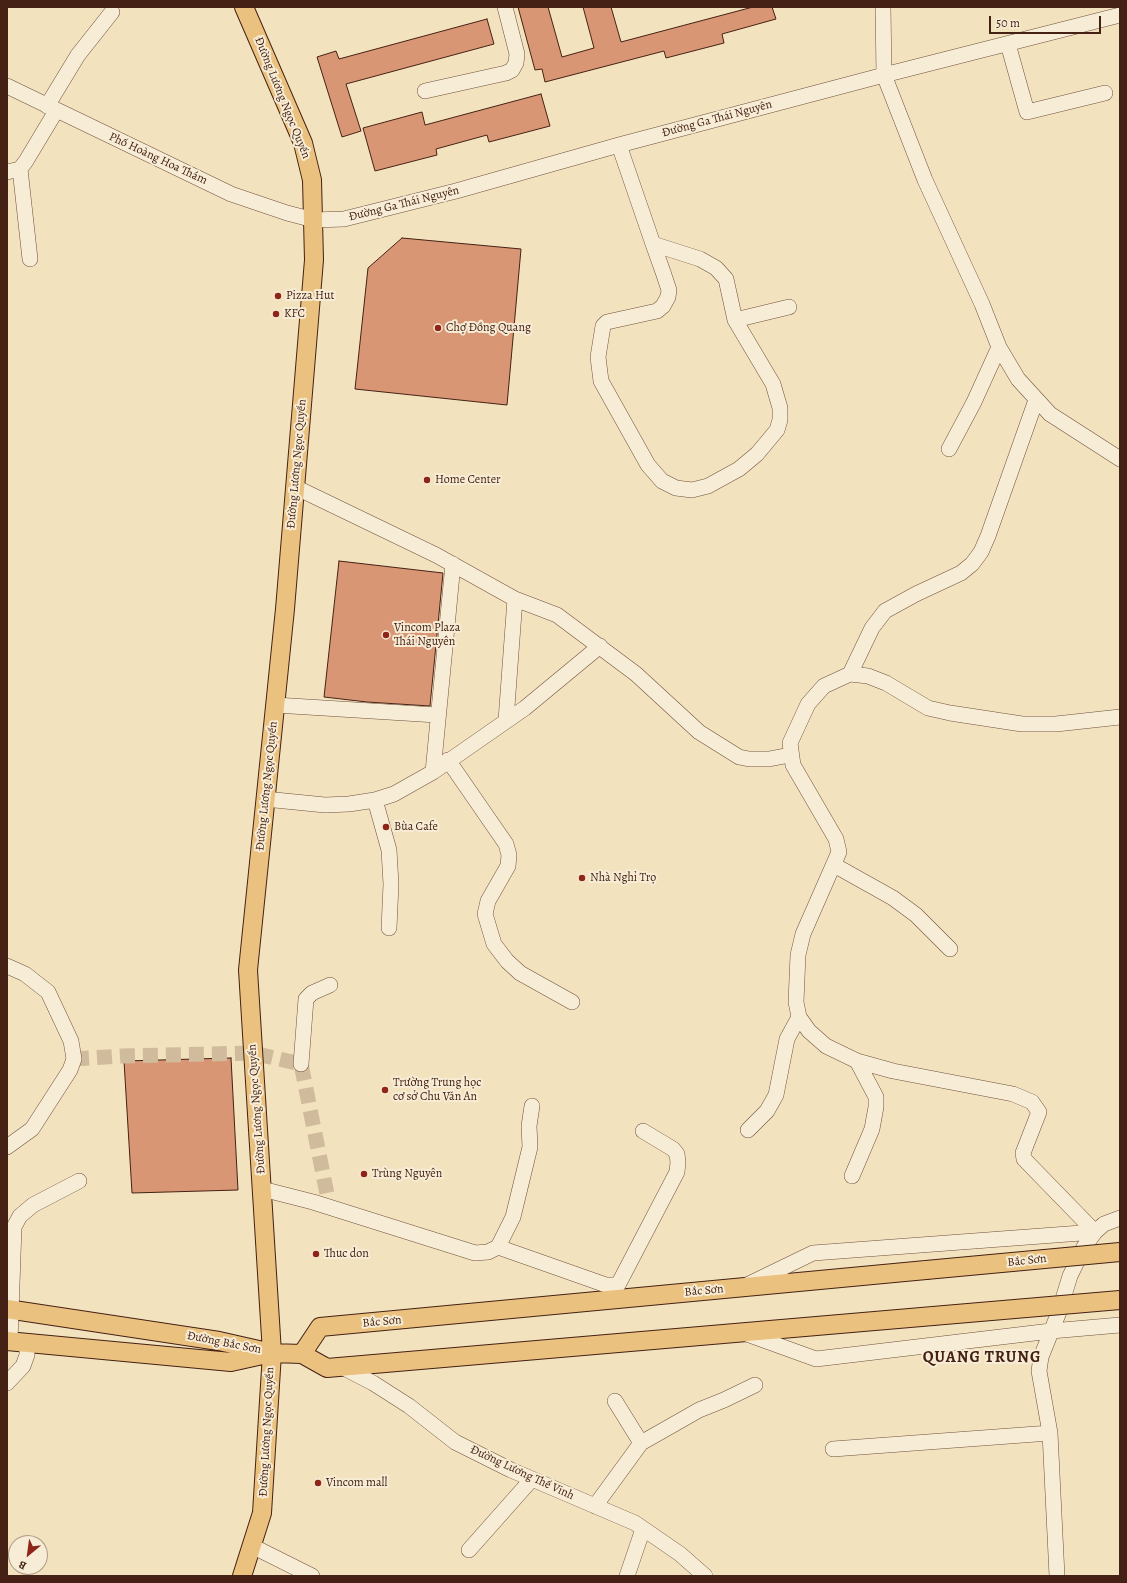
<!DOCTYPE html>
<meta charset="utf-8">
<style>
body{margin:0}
#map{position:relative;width:1127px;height:1583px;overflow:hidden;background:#f3e2be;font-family:Alegreya,serif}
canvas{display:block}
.frame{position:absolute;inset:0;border:8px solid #442114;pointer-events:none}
.north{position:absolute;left:8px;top:1535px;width:40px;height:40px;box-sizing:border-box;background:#f7ecd5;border:1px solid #af9b88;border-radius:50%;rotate:209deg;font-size:11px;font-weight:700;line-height:16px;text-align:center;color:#442114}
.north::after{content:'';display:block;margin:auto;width:14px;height:18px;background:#8f2418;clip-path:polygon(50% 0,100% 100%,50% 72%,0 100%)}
.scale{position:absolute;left:989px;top:16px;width:112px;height:18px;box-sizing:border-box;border:2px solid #442114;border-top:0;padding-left:5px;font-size:12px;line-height:14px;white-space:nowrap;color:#442114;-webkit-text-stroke:3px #f7ecd5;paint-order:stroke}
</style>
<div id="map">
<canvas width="1127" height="1583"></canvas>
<div class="frame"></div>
<div class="north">B</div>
<div class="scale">50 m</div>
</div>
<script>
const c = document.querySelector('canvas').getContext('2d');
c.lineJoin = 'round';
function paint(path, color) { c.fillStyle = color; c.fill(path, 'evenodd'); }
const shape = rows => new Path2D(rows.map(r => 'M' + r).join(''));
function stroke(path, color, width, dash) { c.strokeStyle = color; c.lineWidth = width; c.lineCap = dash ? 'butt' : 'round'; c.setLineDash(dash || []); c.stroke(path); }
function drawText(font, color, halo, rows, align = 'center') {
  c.font = font + ' Alegreya,serif'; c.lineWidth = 4; c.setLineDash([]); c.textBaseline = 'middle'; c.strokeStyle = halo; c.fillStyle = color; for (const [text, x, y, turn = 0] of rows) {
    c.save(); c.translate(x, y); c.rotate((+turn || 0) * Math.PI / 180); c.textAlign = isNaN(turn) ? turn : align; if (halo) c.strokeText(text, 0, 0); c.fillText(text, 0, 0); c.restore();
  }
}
const building = shape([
 [518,7,548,7,562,57,594,48,583,7,611,7,621,42,753,7,772,7,776,19,722,34,724,43,666,58,664,51,545,82,542,69,535,70,518,7],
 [487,19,494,44,346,84,361,131,342,137,317,57,336,51,339,59,487,19],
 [541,94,550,126,489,142,487,135,436,149,437,155,375,171,363,128,422,112,425,125,541,94],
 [402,238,521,249,507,405,355,389,368,268,402,238],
 [339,561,443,573,430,706,367,702,324,697,339,561],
 [231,1058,238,1190,132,1193,124,1061,231,1058]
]);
paint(building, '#d99675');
stroke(building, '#442114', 1);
stroke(shape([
 [74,1059,122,1056,253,1053,301,1064,327,1194]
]), '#d0bb9c', 15, [15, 8]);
const minor = shape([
 [883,7,884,75,925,180,982,304,999,347,1018,379,1050,414,1120,459],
 [1008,44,1027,112,1105,93],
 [7,86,231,194,287,213,314,220,344,219,456,191,619,145,884,75,1120,15],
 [425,91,506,73,512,70,516,63,517,54,505,7],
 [47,106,78,55,112,12],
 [619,145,653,244,663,272,669,290,668,297,663,306,657,311,607,322,603,326,598,357,601,381,648,465,662,481,676,488,692,490,708,486,739,469,757,454,777,430,780,420,780,408,773,384,735,320,726,279,716,268,700,259,653,244],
 [20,169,30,259],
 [7,172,20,169,26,161,56,111],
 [735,320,789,307],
 [949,449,974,402,999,347],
 [295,487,436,555,515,599,557,615,636,674,699,732,739,757,749,759,769,759,790,755],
 [850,674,872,628,885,611,916,594,961,573,972,564,981,552,988,536,1036,400],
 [275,705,437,715],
 [506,720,515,599],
 [448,760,506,844,509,855,508,866,488,901,485,914,494,944,507,961,520,973,572,1002],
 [433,772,453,564],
 [265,799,325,805,349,804,375,800,394,794,433,772,525,708,600,646],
 [375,800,389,850,391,884,389,928],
 [834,865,893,898,916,915,950,949],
 [7,966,25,974,48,992,71,1041,74,1059,70,1070,32,1129,7,1147],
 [301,1064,306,999,312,993,330,985],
 [748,1130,767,1111,776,1095,787,1039,799,1017],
 [852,1176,872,1129,876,1107,876,1097,857,1061],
 [262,1189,313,1202,475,1253,488,1252,498,1247,513,1217,530,1147,529,1126,532,1106],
 [1095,1232,1024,1159,1023,1153,1039,1112,1032,1102,1013,1094,893,1071,857,1061,826,1046,809,1031,799,1017,796,1002,798,955,803,934,839,852,836,839,793,765,790,743,808,704,824,686,850,674,868,676,886,683,928,708,950,713,1022,724,1056,724,1120,717],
 [498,1247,606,1285,618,1285,677,1172,678,1162,677,1154,673,1149,643,1131],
 [747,1285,813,1253,1095,1232],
 [744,1333,816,1359,1051,1331,1120,1325],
 [10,1341,14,1227,20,1216,33,1205,79,1181],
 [342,1367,373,1383,409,1406,455,1442,511,1470,635,1523,680,1554,705,1576],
 [7,1383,23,1366,27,1355,27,1343],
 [615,1401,641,1443],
 [833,1449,1050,1433],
 [595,1506,641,1443,699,1410,724,1400,755,1385],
 [252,1546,312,1576],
 [469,1550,532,1479],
 [627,1576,643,1529],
 [1057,1576,1050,1433,1039,1371,1041,1357,1059,1312,1070,1276,1084,1247,1095,1232,1104,1224,1120,1218]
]);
const major = shape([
 [7,1309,219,1341,272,1353,302,1354,327,1368,933,1316],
 [7,1341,231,1362,267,1354],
 [302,1354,320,1327,926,1270],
 [242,1576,262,1513,272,1353,248,970,285,609,314,260,312,180,303,143,244,7]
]);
stroke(minor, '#70513e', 16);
stroke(major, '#442114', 20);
stroke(minor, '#f7ecd5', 15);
stroke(major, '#eac17f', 18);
const majorBridge = shape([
 [926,1270,1120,1252],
 [933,1316,1120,1300]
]);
stroke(majorBridge, '#442114', 20, []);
stroke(majorBridge, '#eac17f', 18);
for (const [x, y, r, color] of [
 [278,296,4,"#8f2418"],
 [276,314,4,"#8f2418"],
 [438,328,4,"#8f2418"],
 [427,480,4,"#8f2418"],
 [386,635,4,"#8f2418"],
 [386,827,4,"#8f2418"],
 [582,878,4,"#8f2418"],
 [385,1090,4,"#8f2418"],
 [364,1174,4,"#8f2418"],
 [316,1254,4,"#8f2418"],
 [318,1483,4,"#8f2418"]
]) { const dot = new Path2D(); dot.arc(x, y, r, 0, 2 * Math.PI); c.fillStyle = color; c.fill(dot); stroke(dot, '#f7ecd5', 1.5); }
drawText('12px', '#442114', '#f7ecd5', [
 ["Đường Lương Ngọc Quyến",282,98,68],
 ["Đường Ga Thái Nguyên",717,119,-15],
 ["Phố Hoàng Hoa Thám",158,159,25],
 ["Đường Ga Thái Nguyên",404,204,-14],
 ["Đường Lương Ngọc Quyến",297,464,-85],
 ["Đường Lương Ngọc Quyến",267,786,-84],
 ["Đường Lương Ngọc Quyến",257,1109,-94],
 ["Bắc Sơn",1027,1261,-6],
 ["Bắc Sơn",704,1291,-5],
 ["Bắc Sơn",382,1322,-5],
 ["Đường Bắc Sơn",224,1343,11],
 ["Đường Lương Ngọc Quyến",267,1432,-87],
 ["Đường Lương Thế Vinh",522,1473,25]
]);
drawText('12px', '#442114', '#f7ecd5', [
 ["Pizza Hut",286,296],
 ["KFC",284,314],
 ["Chợ Đồng Quang",446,328],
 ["Home Center",435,480],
 ["Vincom Plaza",394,628],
 ["Thái Nguyên",394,642],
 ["Bùa Cafe",394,827],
 ["Nhà Nghỉ Trọ",590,878],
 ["Trường Trung học",393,1083],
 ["cơ sở Chu Văn An",393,1097],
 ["Trùng Nguyên",372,1174],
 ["Thuc don",324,1254],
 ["Vincom mall",326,1483]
], 'left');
c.letterSpacing = '1px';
drawText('bold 16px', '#442114', '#f7ecd5', [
 ["QUANG TRUNG",982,1358]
]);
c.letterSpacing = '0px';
</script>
